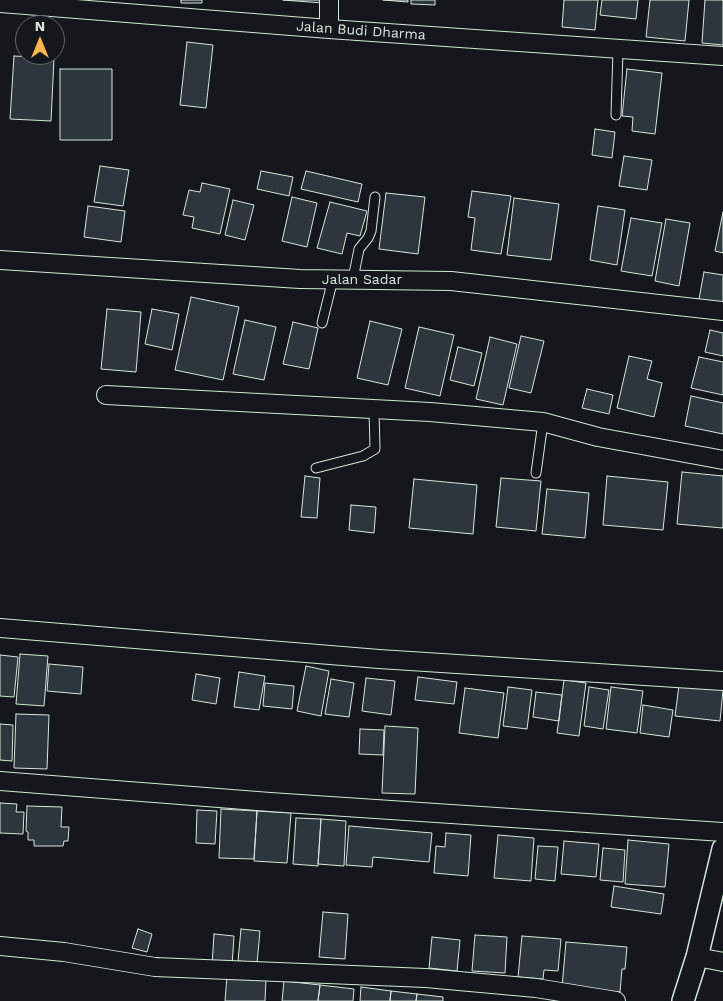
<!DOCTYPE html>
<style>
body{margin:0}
#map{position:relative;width:723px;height:1001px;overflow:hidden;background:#14181c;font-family:"Work Sans",sans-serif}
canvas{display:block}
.north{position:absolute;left:15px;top:15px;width:50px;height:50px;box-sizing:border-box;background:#14181c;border:1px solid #626a69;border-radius:50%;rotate:0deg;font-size:14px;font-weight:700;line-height:20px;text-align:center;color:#d8e6dc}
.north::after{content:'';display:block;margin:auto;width:18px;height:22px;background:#ffb74d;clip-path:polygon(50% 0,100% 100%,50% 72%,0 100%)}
</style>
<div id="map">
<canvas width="723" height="1001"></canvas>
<div class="north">N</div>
</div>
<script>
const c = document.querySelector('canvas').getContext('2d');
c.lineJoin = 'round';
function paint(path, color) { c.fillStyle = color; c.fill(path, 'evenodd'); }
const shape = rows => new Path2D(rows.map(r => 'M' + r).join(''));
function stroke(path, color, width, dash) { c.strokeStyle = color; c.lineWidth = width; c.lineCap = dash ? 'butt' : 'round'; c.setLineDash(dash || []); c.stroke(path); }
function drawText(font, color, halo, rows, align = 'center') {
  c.font = font + ' "Work Sans",sans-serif'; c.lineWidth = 4; c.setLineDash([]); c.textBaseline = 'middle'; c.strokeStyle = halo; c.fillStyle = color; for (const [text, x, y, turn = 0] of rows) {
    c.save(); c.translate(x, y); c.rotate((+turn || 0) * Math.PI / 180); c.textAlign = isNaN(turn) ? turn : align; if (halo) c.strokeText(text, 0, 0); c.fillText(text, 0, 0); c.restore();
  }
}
const building = shape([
 [181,0,202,0,202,3,181,3,181,0],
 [283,0,323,0,323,3,283,0],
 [383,0,408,0,408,2,383,0],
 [411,0,435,0,435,5,411,4,411,0],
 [564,0,598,0,595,30,562,27,564,0],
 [602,0,638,0,636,19,600,15,602,0],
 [650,0,689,0,685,41,646,37,650,0],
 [705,0,723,0,723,45,702,43,705,0],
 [187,42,213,45,206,108,180,105,187,42],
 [14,56,54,58,51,121,10,119,14,56],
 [60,69,112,69,112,140,60,140,60,69],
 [627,69,662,73,655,134,632,131,633,117,622,116,627,69],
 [595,129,615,132,612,158,592,155,595,129],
 [624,156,652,160,647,190,619,186,624,156],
 [100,166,129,170,123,206,94,202,100,166],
 [261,171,293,177,289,196,257,189,261,171],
 [306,171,362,184,358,202,301,189,306,171],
 [202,183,230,189,220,234,192,228,194,217,183,215,189,190,200,192,202,183],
 [472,191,511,196,501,254,471,250,475,218,468,217,472,191],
 [386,193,425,197,418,254,379,249,386,193],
 [292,197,317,203,307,247,282,241,292,197],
 [514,198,559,204,551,260,507,255,514,198],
 [233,200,254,205,245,240,225,235,233,200],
 [330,202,367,211,360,236,347,233,342,254,317,248,330,202],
 [88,206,125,211,121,242,84,237,88,206],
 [598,206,625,210,617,265,590,260,598,206],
 [723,212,723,253,715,251,723,212],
 [631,218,662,223,652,276,621,271,631,218],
 [666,219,690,223,679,286,655,281,666,219],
 [704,272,723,275,723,304,699,299,704,272],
 [191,297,239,307,223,380,175,370,191,297],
 [107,309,141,312,136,372,101,369,107,309],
 [152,309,179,314,172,350,145,344,152,309],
 [245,320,276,327,264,380,233,374,245,320],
 [370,321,402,329,388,385,357,378,370,321],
 [293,322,318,328,309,369,283,364,293,322],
 [419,327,454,335,440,396,405,388,419,327],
 [710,330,723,333,723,356,705,352,710,330],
 [521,336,544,341,531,393,509,388,521,336],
 [490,337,517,344,503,405,476,399,490,337],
 [458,347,482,353,474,386,450,380,458,347],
 [629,356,652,361,647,379,662,383,654,417,617,408,629,356],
 [699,357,723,362,723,395,691,388,699,357],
 [587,389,613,395,609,414,582,408,587,389],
 [691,396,723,403,723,434,685,426,691,396],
 [682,472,723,476,723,528,677,524,682,472],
 [305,476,320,478,317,518,301,517,305,476],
 [607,476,668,482,663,530,603,525,607,476],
 [501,478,541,481,536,531,496,527,501,478],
 [414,479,477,485,473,534,409,528,414,479],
 [547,489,589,493,585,538,542,534,547,489],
 [351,505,376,507,374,533,349,530,351,505],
 [20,654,48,656,44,706,16,704,20,654],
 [0,655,18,657,14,697,0,696,0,655],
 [49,664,83,667,81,694,47,691,49,664],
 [306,666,329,671,321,716,297,711,306,666],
 [239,672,265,676,259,710,234,707,239,672],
 [196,674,220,678,216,704,192,700,196,674],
 [418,677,457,682,454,704,415,700,418,677],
 [366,678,395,681,391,715,362,711,366,678],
 [331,679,354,683,349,717,325,714,331,679],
 [564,680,586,683,579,736,557,733,564,680],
 [265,683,294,686,292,709,263,706,265,683],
 [679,685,723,690,720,721,675,716,679,685],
 [508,687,532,690,527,729,503,726,508,687],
 [589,687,609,690,603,729,584,726,589,687],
 [611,687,643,691,637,733,606,729,611,687],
 [465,688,504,693,498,738,459,733,465,688],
 [536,692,562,695,559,721,533,717,536,692],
 [643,705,673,710,669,737,640,733,643,705],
 [16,714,49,715,47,769,14,768,16,714],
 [0,724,13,725,12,761,0,760,0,724],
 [385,726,418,728,415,794,382,793,385,726],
 [360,729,384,730,383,755,359,754,360,729],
 [0,803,17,804,16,812,24,812,23,834,0,833,0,803],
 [27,806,62,807,61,827,69,827,68,841,64,841,63,846,34,846,34,840,28,840,28,832,26,831,27,806],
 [221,809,257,811,254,859,219,858,221,809],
 [197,810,217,811,215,844,196,843,197,810],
 [257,811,291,813,287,863,254,861,257,811],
 [296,818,321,819,318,866,293,864,296,818],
 [321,819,346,821,344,866,318,864,321,819],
 [349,826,432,833,429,862,373,857,372,867,346,865,349,826],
 [446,833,471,835,468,876,434,873,436,846,445,847,446,833],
 [498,835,534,838,531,881,494,878,498,835],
 [628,840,669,844,665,887,625,884,628,840],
 [564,841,599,844,596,877,561,874,564,841],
 [538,846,558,847,555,881,535,879,538,846],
 [603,848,625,850,623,882,600,880,603,848],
 [614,886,664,894,661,914,611,907,614,886],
 [323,912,348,914,345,959,319,957,323,912],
 [138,929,152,934,147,952,132,948,138,929],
 [241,929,260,931,257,963,238,961,241,929],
 [214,934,234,936,232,966,212,965,214,934],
 [475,935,507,937,505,973,472,971,475,935],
 [522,936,561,939,558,971,544,970,543,979,518,977,522,936],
 [432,937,460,940,457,971,429,968,432,937],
 [566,942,627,947,625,969,622,969,620,992,562,987,566,942],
 [227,976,266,979,265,1001,225,1001,227,976],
 [284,981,320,985,318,1001,282,1001,284,981],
 [320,985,354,989,353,1001,318,1001,320,985],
 [361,987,391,991,390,1001,360,1001,361,987],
 [391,991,417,994,416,1001,390,1001,391,991],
 [417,994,443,997,443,1001,416,1001,417,994]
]);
paint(building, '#2c363c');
stroke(building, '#d8e6dc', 1);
const service = shape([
 [616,115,618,50],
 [353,279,359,249,368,238,371,231,375,197],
 [322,323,333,279],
 [316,468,363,456,375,449,374,410],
 [536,473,543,422]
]);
const minor = shape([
 [0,3,329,29,723,56],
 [329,29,329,0],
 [0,260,300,279,451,281,723,311],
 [106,395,430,412,543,422,598,437,723,460],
 [0,628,379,659,723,681],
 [0,781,270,802,723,832],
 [0,946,64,952,155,967,426,978,536,988,616,1001],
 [697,957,723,962]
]);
const tertiary = shape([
 [683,1001,697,957,723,849]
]);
stroke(service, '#d8e6dc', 11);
stroke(minor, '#d8e6dc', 20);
stroke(tertiary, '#d8e6dc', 24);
stroke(service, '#14181c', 9);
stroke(minor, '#14181c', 18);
stroke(tertiary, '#14181c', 21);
drawText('14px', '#d8e6dc', '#14181c', [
 ["Jalan Budi Dharma",361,31,4],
 ["Jalan Sadar",362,280]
]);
</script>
